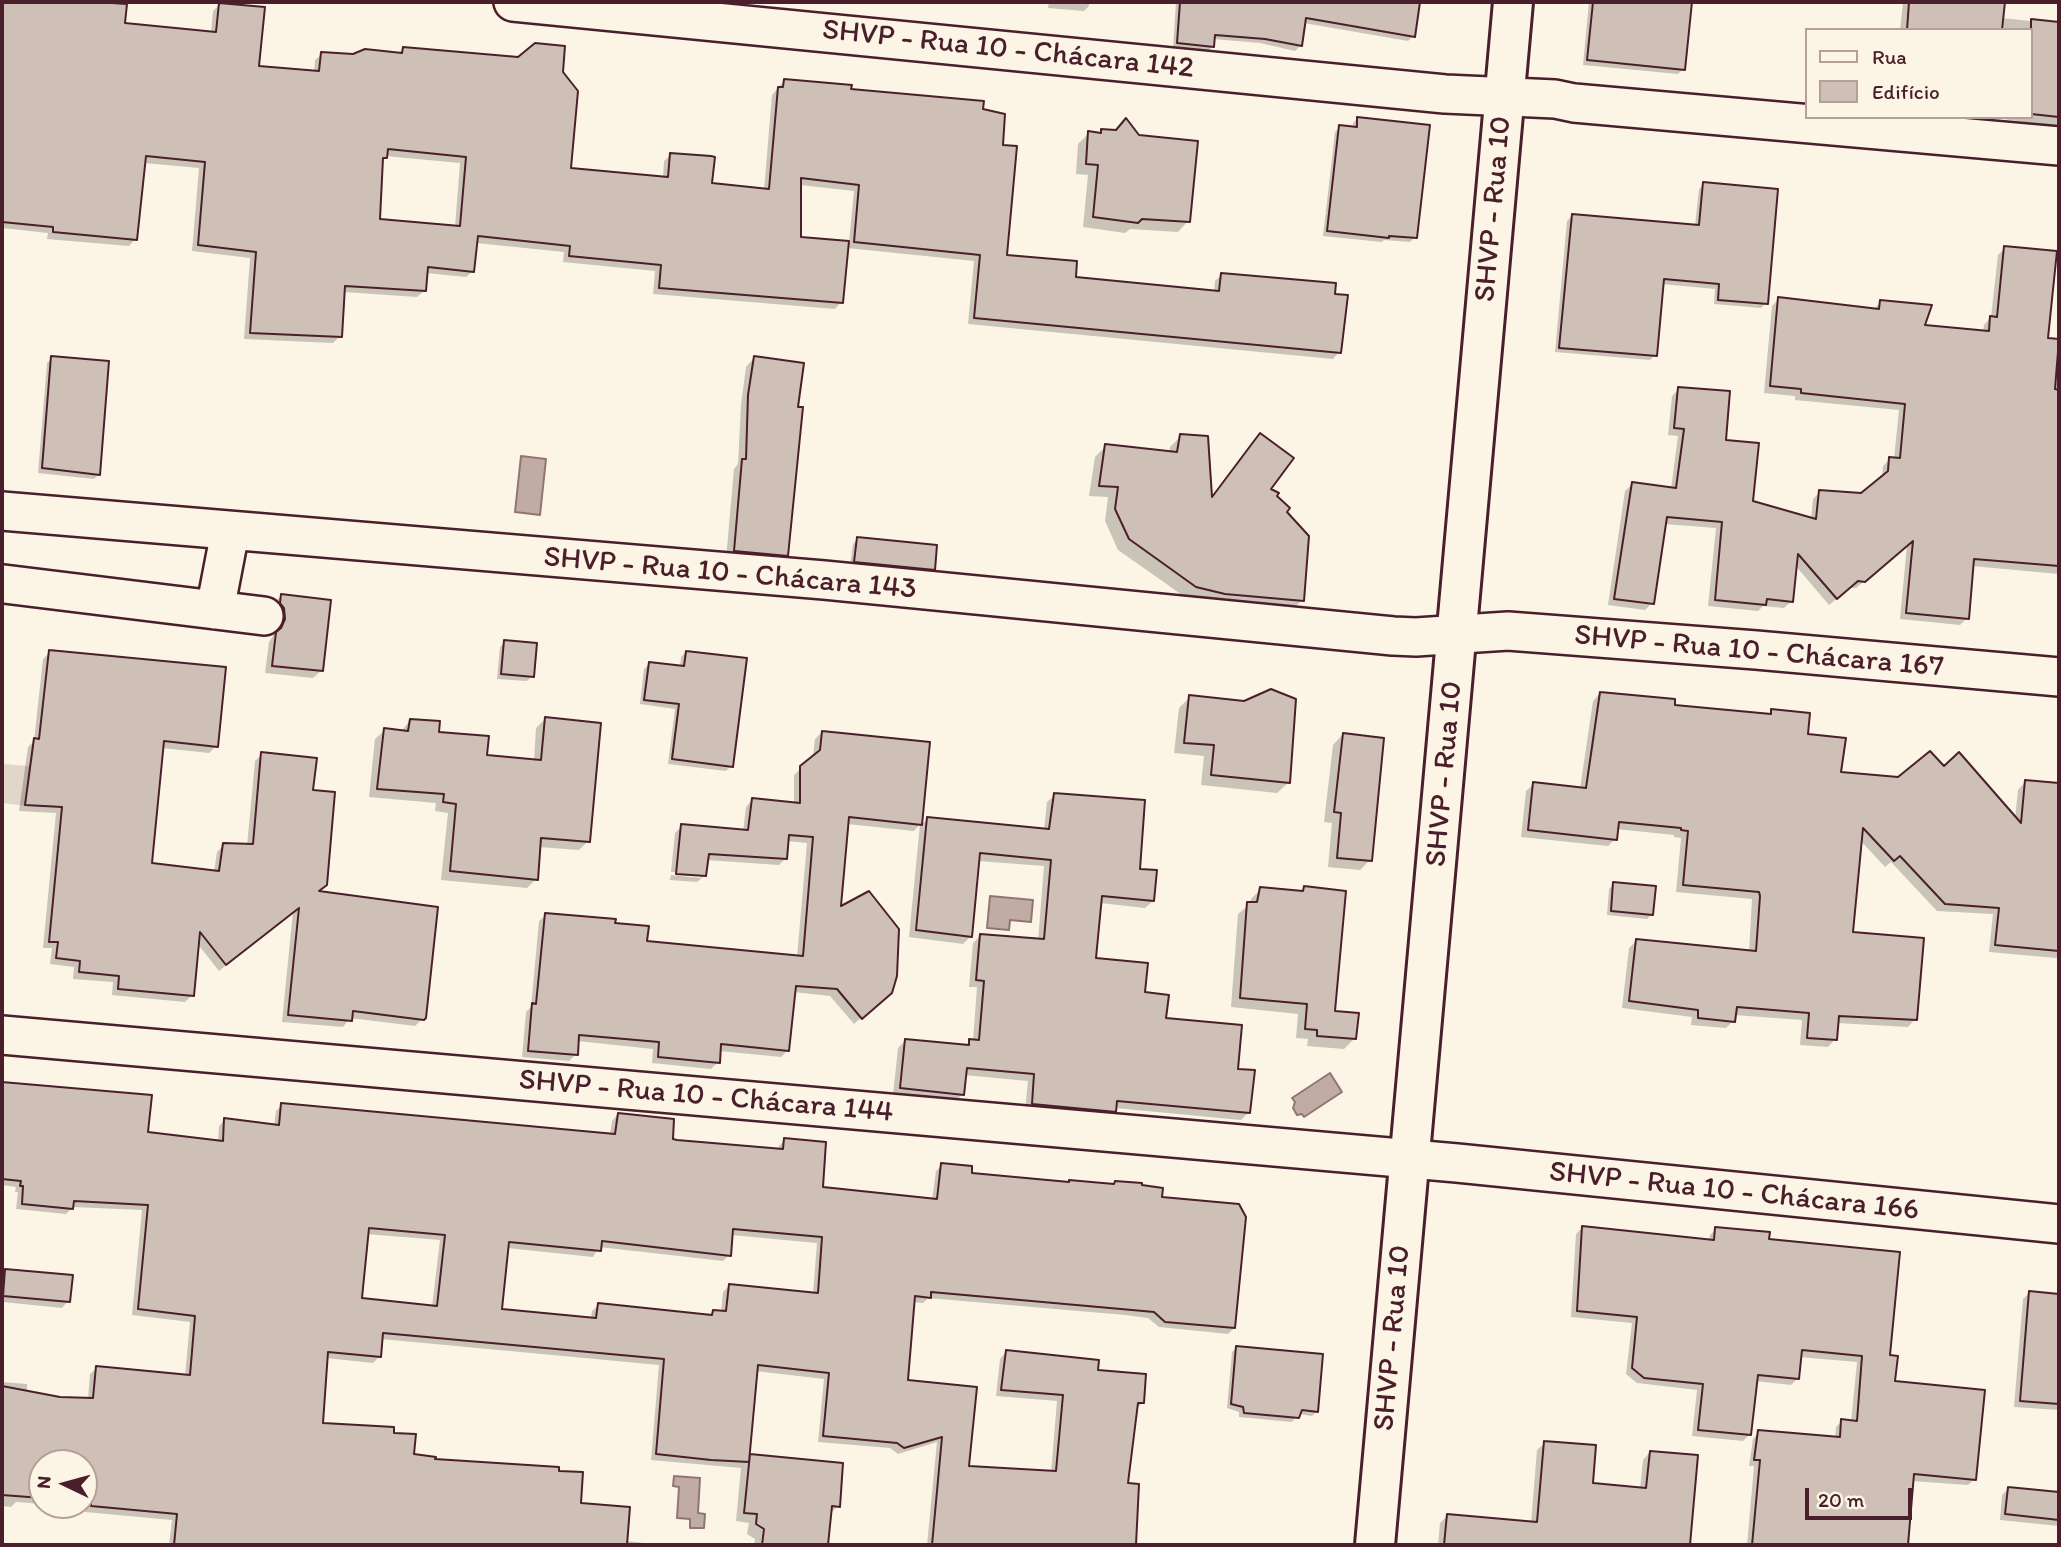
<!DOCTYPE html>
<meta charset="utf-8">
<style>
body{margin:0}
#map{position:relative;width:2061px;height:1547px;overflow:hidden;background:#fcf5e5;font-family:Itim,sans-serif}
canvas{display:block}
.frame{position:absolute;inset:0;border:4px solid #4a1f2b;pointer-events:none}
.legend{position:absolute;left:1805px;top:28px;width:228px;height:91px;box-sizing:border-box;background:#fcf5e5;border:2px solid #b59f9b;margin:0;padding:9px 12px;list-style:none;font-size:21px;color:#4a1f2b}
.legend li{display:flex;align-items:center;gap:14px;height:35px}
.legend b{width:35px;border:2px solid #b59f9b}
.north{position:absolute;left:28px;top:1449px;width:70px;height:70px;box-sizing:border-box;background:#fcf5e5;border:2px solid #b59f9b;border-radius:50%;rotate:275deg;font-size:19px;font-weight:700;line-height:28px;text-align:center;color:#4a1f2b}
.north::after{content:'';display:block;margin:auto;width:24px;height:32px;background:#4a1f2b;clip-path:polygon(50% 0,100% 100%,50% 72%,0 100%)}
.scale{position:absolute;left:1805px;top:1488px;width:107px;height:32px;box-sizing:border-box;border:4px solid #4a1f2b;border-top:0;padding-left:9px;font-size:21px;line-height:24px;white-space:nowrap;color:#4a1f2b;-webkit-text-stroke:5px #fcf5e5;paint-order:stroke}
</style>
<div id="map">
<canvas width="2061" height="1547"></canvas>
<div class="frame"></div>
<ul class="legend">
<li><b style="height:9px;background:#fcf5e5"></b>Rua</li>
<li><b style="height:19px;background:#cfc0b7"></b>Edifício</li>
</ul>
<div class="north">N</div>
<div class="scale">20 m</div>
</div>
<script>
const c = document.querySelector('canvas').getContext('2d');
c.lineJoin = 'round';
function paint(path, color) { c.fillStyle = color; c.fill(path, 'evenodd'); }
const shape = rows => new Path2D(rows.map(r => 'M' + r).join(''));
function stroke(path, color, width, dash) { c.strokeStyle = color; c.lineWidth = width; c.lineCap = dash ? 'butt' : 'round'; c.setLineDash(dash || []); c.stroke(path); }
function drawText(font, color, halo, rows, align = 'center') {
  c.font = font + ' Itim,sans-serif'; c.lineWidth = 7; c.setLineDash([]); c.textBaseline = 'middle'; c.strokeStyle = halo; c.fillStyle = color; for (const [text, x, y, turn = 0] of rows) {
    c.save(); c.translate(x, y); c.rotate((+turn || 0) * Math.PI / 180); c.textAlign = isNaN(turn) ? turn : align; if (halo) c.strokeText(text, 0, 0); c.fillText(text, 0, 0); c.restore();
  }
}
paint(shape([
 [2,764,30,766,26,806,2,803]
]), '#e2d5ca');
const water = shape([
 [521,456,546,459,540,515,515,512,521,456],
 [990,896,1033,900,1031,922,1010,920,1009,930,987,928,990,896],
 [1330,1073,1342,1092,1304,1117,1302,1114,1297,1115,1293,1108,1295,1102,1292,1098,1330,1073],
 [674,1476,700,1478,698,1513,705,1514,704,1528,690,1528,690,1519,677,1518,679,1487,673,1486,674,1476]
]);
paint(water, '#c0aca5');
stroke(water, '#917474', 2);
paint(shape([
 [2,2,80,2,125,6,123,25,211,33,213,11,220,4,258,67,314,73,315,60,322,54,353,56,398,54,403,49,561,72,570,170,663,178,664,161,671,155,710,185,764,190,772,95,784,81,981,110,1001,146,1005,257,1074,278,1214,292,1215,281,1221,275,1339,352,1333,359,968,324,974,261,847,248,841,302,835,309,653,294,655,271,563,262,564,252,476,243,473,271,466,277,426,273,424,291,417,297,343,292,340,336,333,343,244,339,250,258,192,251,199,168,144,163,135,239,129,246,47,239,48,233,2,228],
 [385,156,460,163,455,227,378,220,381,161],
 [800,185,854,191,849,242,800,239],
 [1049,2,1089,2,1089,6,1084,11,1048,8],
 [1176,2,1418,2,1413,36,1408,41,1304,23,1300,46,1295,51,1260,43,1213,39,1213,46,1208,51,1173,48],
 [1589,2,1690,2,1683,69,1678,74,1583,65],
 [1903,2,2003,2,2002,18,2059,24,2059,127,2003,119,2004,117,2031,117,2031,30,1900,30],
 [1358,118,1415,237,1410,242,1384,240,1382,242,1323,236,1335,132,1340,127,1353,128,1353,123],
 [1102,131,1188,221,1178,232,1130,229,1125,233,1083,227,1088,175,1076,174,1078,144,1089,133,1099,134],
 [1704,184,1766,303,1761,308,1714,304,1715,289,1662,284,1655,355,1650,360,1555,352,1567,221,1572,216,1695,226,1699,189],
 [2005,248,2046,339,2059,347,2059,574,1972,566,1967,618,1960,625,1900,619,1907,545,1856,588,1850,588,1829,605,1795,565,1792,601,1784,608,1763,606,1758,611,1708,606,1716,528,1664,524,1652,603,1645,610,1608,605,1625,491,1632,484,1671,489,1678,436,1668,435,1672,396,1679,389,1724,441,1752,502,1811,519,1813,499,1820,492,1862,495,1882,478,1883,466,1890,459,1894,459,1899,410,1795,400,1795,396,1764,393,1772,306,1779,299,1873,310,1881,302,1923,327,1983,333,1984,325,1991,317,1998,255],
 [52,358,99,474,94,479,38,473,47,363],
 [754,358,796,408,787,555,778,564,726,559,734,469,738,464,741,405,746,367],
 [1260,435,1268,490,1275,496,1302,600,1291,611,1214,604,1185,597,1118,550,1105,521,1108,497,1089,496,1095,457,1106,446,1169,453,1170,447,1181,436,1211,498,1249,446],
 [858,539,933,569,928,574,850,566,853,544],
 [281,596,321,671,313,678,265,673,269,642,278,628,273,604],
 [505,642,532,676,527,681,497,679,500,647],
 [50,652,216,746,209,753,162,748,150,865,214,872,217,852,224,845,247,846,255,761,262,754,311,792,317,892,424,1017,415,1026,350,1018,343,1027,282,1022,293,911,219,971,197,943,192,995,185,1002,112,995,113,982,73,979,74,967,50,964,52,948,43,948,56,813,19,811,28,747,34,741,43,659],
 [686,652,731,766,726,771,668,764,675,709,640,704,644,669,649,664,680,668,681,657],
 [1600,693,1673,707,1768,715,1772,711,1806,735,1839,774,1899,779,1943,769,2015,819,2018,790,2025,782,2059,784,2059,955,2056,958,1989,952,1993,914,1937,911,1891,862,1885,867,1860,840,1851,934,1915,1019,1908,1027,1837,1023,1835,1039,1828,1047,1800,1045,1802,1020,1734,1015,1733,1021,1726,1028,1691,1025,1692,1017,1622,1008,1629,948,1636,941,1749,952,1752,899,1676,892,1681,838,1674,837,1674,835,1616,829,1615,839,1608,846,1521,837,1526,791,1534,784,1580,789,1593,701],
 [1190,697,1288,783,1277,793,1201,785,1204,756,1174,753,1179,708],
 [546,718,588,841,579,850,539,847,536,879,527,888,441,880,448,813,435,811,436,803,369,797,375,739,385,730,401,732,410,720,485,756,534,761,536,728],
 [822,732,928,743,920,826,928,819,1044,830,1047,802,1055,795,1138,870,1153,901,1145,908,1100,903,1094,960,1143,994,1164,1020,1236,1070,1248,1113,1241,1120,1115,1108,1107,1119,1025,1111,1028,1081,964,1075,963,1094,955,1101,893,1095,898,1048,905,1041,965,1046,970,1041,973,1041,977,987,969,987,973,943,980,936,1038,941,1044,866,978,861,971,936,963,944,909,937,920,824,914,831,847,824,839,909,883,999,854,1024,830,996,793,992,788,1050,781,1057,719,1051,718,1062,711,1069,652,1063,653,1049,577,1041,576,1054,569,1061,522,1057,526,1012,531,1007,539,921,546,915,613,924,645,942,797,957,807,843,787,841,785,859,779,865,706,860,704,876,697,882,670,880,671,875,701,878,701,874,671,872,675,833,682,826,743,832,746,807,752,800,794,804,794,775,813,757,815,739],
 [1343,734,1370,860,1360,870,1328,867,1332,823,1324,822,1333,745],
 [1614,884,1652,914,1647,919,1607,915,1609,889],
 [1304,888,1333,1012,1354,1039,1344,1049,1307,1046,1308,1039,1296,1038,1298,1014,1231,1007,1238,914,1250,904,1251,899,1261,889,1300,893],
 [2,1084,150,1096,146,1133,218,1142,219,1126,225,1120,274,1126,276,1111,282,1105,610,1135,612,1121,618,1114,671,1141,778,1151,779,1146,785,1140,821,1189,932,1200,936,1171,942,1165,970,1175,1113,1185,1115,1182,1160,1198,1234,1328,1228,1334,1159,1327,1148,1318,1125,1315,928,1298,923,1303,913,1302,906,1381,967,1468,1051,1473,1057,1401,996,1396,1000,1359,1006,1352,1096,1371,1142,1403,1136,1409,1126,1484,1138,1506,1134,1545,927,1545,937,1442,898,1454,890,1448,818,1442,824,1379,755,1371,748,1459,751,1456,838,1506,830,1514,827,1545,754,1545,755,1539,747,1534,749,1523,736,1521,741,1468,651,1460,659,1365,381,1339,379,1357,373,1363,326,1358,321,1425,392,1434,412,1456,579,1504,626,1541,662,1545,268,1545,262,1543,262,1545,169,1545,172,1520,85,1512,86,1508,51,1505,84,1505,84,1463,42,1463,42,1504,16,1502,11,1507,2,1506,2,1382,27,1384,27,1393,60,1399,88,1399,90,1374,97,1368,185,1376,190,1322,132,1315,142,1210,73,1207,66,1214,16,1209,18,1192,15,1192,16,1187,2,1185],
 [366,1234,440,1240,432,1307,361,1300],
 [731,1235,817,1243,813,1294,729,1286,723,1292,721,1313,713,1312,709,1317,599,1305,592,1311,591,1319,500,1311,507,1248,593,1257,599,1247,723,1261,729,1255],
 [1583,1227,1709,1242,1710,1235,1716,1229,1767,1240,1888,1357,1893,1382,1975,1479,1968,1485,1912,1481,1906,1545,1747,1545,1754,1466,1749,1466,1753,1439,1759,1432,1835,1439,1836,1427,1842,1421,1851,1422,1857,1362,1799,1357,1797,1379,1791,1385,1755,1381,1749,1435,1743,1441,1692,1436,1697,1390,1637,1383,1626,1374,1632,1323,1571,1317,1576,1234],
 [2,1271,71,1277,68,1301,62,1308,3,1302,2,1313],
 [2029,1293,2059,1296,2059,1410,2014,1407,2023,1299],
 [1237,1347,1317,1411,1312,1416,1298,1414,1292,1422,1239,1417,1239,1412,1227,1408,1232,1352],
 [1545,1443,1591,1485,1640,1489,1643,1460,1650,1452,1697,1456,1689,1545,1438,1545,1440,1523,1447,1516,1531,1523,1537,1450],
 [2009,1488,2059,1494,2059,1526,2000,1520,2002,1495]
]), '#0003');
const building = shape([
 [2,2,97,2,127,4,125,23,216,32,219,3,265,7,259,66,319,71,321,52,353,54,365,49,402,53,403,47,518,57,535,43,565,46,563,72,578,91,571,168,668,177,670,153,711,156,715,157,712,183,769,189,778,87,783,87,784,79,852,85,851,89,984,101,983,109,1005,114,1003,145,1017,146,1007,255,1077,261,1076,277,1219,291,1221,273,1336,283,1335,294,1348,295,1341,353,974,318,980,255,854,242,859,185,801,178,801,237,849,241,843,303,659,288,661,265,569,256,570,246,478,236,474,272,428,267,426,291,345,286,342,337,250,333,256,252,198,245,205,162,146,156,137,240,53,232,53,227,2,222,2,2],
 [388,149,466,157,460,226,380,219,383,158,387,158,388,149],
 [1180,2,1420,2,1415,37,1306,18,1302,46,1265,39,1215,35,1214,47,1177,43,1180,2],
 [1593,2,1692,2,1685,70,1587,60,1593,2],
 [1909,2,2005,2,2002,30,1907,30,1909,2],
 [2031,19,2059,22,2059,117,2031,114,2031,19],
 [1357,117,1430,125,1417,238,1389,236,1389,238,1327,231,1339,125,1357,127,1357,117],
 [1126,118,1139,135,1198,141,1190,222,1142,219,1138,223,1093,217,1098,165,1086,164,1088,131,1101,133,1101,129,1116,130,1126,118],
 [1703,182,1778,189,1768,304,1718,300,1719,284,1664,279,1657,356,1559,348,1572,214,1699,225,1703,182],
 [2004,246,2057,251,2048,338,2059,339,2055,389,2059,390,2059,566,1974,559,1969,619,1906,613,1913,541,1865,582,1858,581,1837,599,1798,554,1793,602,1767,599,1766,605,1715,600,1722,522,1667,517,1654,604,1614,599,1632,482,1676,488,1684,429,1674,428,1678,387,1730,391,1726,440,1759,443,1753,501,1816,519,1819,490,1861,493,1888,471,1889,457,1900,458,1905,404,1801,393,1801,389,1770,386,1778,297,1879,309,1880,300,1932,305,1925,325,1989,331,1990,316,1997,317,2004,246],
 [51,356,109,361,100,475,42,468,51,356],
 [754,356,804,363,798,407,803,407,788,556,734,551,742,459,746,459,748,395,754,356],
 [1260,433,1294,458,1271,489,1279,493,1277,496,1290,508,1287,512,1309,536,1304,601,1225,594,1196,587,1129,539,1115,509,1118,487,1099,486,1105,444,1177,452,1180,434,1208,436,1212,497,1260,433],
 [857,537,937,545,935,570,854,562,857,537],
 [281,594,331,600,323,671,272,666,276,632,281,628,285,619,284,608,280,603,281,594],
 [504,640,537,643,534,677,501,674,504,640],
 [49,650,226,667,218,747,164,741,152,863,219,871,223,843,253,844,261,752,317,758,313,790,335,792,327,885,319,891,438,907,426,1018,424,1020,353,1011,352,1021,288,1015,299,908,226,965,200,932,194,996,118,989,119,976,79,972,80,961,56,958,58,942,49,942,62,807,25,805,34,738,39,739,49,650],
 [686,651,747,658,733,767,672,759,679,704,644,700,649,662,684,666,686,651],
 [1271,689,1296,699,1290,783,1211,775,1214,745,1184,743,1189,695,1244,701,1271,689],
 [1600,692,1675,699,1675,705,1771,714,1771,709,1810,713,1808,734,1846,738,1841,772,1898,777,1930,751,1944,766,1959,752,2021,823,2025,780,2059,783,2059,951,1995,945,1999,908,1945,904,1900,856,1894,861,1863,828,1853,932,1924,938,1917,1020,1839,1016,1837,1040,1807,1038,1809,1013,1737,1007,1735,1022,1698,1018,1698,1010,1629,1001,1636,939,1756,951,1760,896,1759,892,1683,885,1688,831,1681,830,1681,828,1619,822,1617,840,1528,830,1533,782,1586,788,1600,692],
 [545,717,601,723,590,842,541,838,538,880,450,871,456,804,443,802,444,794,377,789,384,728,408,731,410,719,440,721,439,732,489,736,487,755,541,760,545,717],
 [822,731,930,742,922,825,849,817,841,906,869,891,899,929,897,976,892,993,862,1019,837,989,796,986,789,1051,721,1044,720,1063,658,1057,659,1042,579,1035,578,1055,528,1051,532,1003,536,1004,545,913,616,919,615,923,649,926,647,941,803,956,813,837,789,835,787,859,709,854,706,876,676,874,681,824,748,830,752,798,800,803,800,766,820,750,822,731],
 [1343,733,1384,738,1372,861,1337,858,1341,813,1334,812,1343,733],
 [1054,793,1145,800,1140,869,1157,870,1154,901,1102,896,1096,958,1148,963,1145,992,1169,995,1166,1018,1242,1025,1238,1069,1255,1070,1250,1113,1117,1101,1116,1112,1032,1104,1034,1074,967,1068,964,1095,900,1088,905,1039,969,1045,969,1039,979,1040,984,981,976,980,980,934,1044,939,1051,860,980,853,972,937,916,930,927,817,1049,829,1054,793],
 [1613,882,1656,886,1653,915,1611,911,1613,882],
 [1304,886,1346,891,1335,1011,1359,1013,1356,1039,1317,1036,1317,1030,1305,1029,1307,1004,1240,998,1247,902,1257,902,1260,887,1303,891,1304,886],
 [2,1082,152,1095,148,1132,223,1141,224,1118,279,1125,281,1103,615,1134,618,1113,674,1119,673,1139,677,1140,783,1149,784,1138,826,1142,823,1187,937,1199,941,1163,972,1166,972,1173,1069,1182,1069,1180,1114,1184,1115,1181,1142,1183,1142,1185,1163,1188,1162,1197,1239,1204,1246,1217,1235,1328,1165,1322,1154,1312,1132,1310,931,1292,931,1298,915,1296,908,1380,977,1387,969,1466,1056,1471,1063,1395,1001,1390,1006,1350,1099,1360,1098,1370,1146,1374,1144,1403,1138,1403,1128,1483,1139,1484,1136,1545,932,1545,942,1437,904,1448,897,1443,823,1436,829,1373,758,1365,749,1462,711,1460,656,1454,664,1359,383,1333,381,1357,328,1352,323,1423,394,1427,394,1433,416,1434,414,1454,436,1457,435,1459,559,1467,559,1471,583,1472,581,1503,630,1507,627,1545,174,1545,177,1514,91,1506,91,1502,84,1502,84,1463,42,1463,42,1498,2,1495,2,1386,60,1397,93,1398,96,1366,190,1375,195,1316,138,1309,148,1205,74,1201,73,1209,22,1204,23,1186,20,1186,21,1181,2,1179,2,1082],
 [369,1228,445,1235,437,1306,362,1298,369,1228],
 [733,1229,822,1237,818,1293,729,1284,726,1311,713,1310,712,1315,598,1303,596,1318,502,1309,509,1242,601,1251,602,1241,731,1256,733,1229],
 [1582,1226,1714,1240,1715,1227,1770,1232,1769,1239,1900,1252,1890,1355,1898,1356,1895,1381,1985,1390,1976,1480,1914,1474,1908,1545,1752,1545,1760,1460,1754,1460,1758,1430,1840,1437,1841,1419,1857,1421,1862,1356,1802,1350,1799,1379,1758,1375,1751,1435,1698,1430,1703,1384,1644,1378,1632,1368,1637,1317,1577,1311,1582,1226],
 [5,1269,73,1275,70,1302,3,1296,5,1269],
 [2029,1291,2059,1294,2059,1404,2020,1401,2029,1291],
 [1236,1346,1323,1354,1318,1412,1302,1410,1299,1418,1244,1413,1243,1407,1231,1404,1236,1346],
 [1544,1441,1596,1445,1593,1483,1646,1488,1650,1451,1698,1455,1690,1545,1444,1545,1447,1514,1537,1522,1544,1441],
 [750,1454,843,1463,840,1507,832,1506,828,1545,762,1545,764,1529,756,1524,757,1514,744,1513,750,1454],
 [2008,1487,2059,1492,2059,1520,2005,1514,2008,1487]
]);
paint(building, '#cfc0b7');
stroke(building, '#4a1f2b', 2);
const minor = shape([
 [513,2,1445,94,1555,99,1574,103,2059,146],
 [2,511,824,580,1393,636,1416,637,1508,631,1756,650,2059,677],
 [4,584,264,616],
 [215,610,230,532],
 [2,1035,1457,1163,2059,1224]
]);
const tertiary = shape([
 [1375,1545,1513,2]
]);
stroke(minor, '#4a1f2b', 42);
stroke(tertiary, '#4a1f2b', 44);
stroke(minor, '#fcf5e5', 37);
stroke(tertiary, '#fcf5e5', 38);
drawText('30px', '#4a1f2b', '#fcf5e5', [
 ["SHVP - Rua 10 - Chácara 142",1008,50,6],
 ["SHVP - Rua 10",1494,209,-85],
 ["SHVP - Rua 10 - Chácara 143",730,574,5],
 ["SHVP - Rua 10 - Chácara 167",1759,652,5],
 ["SHVP - Rua 10",1445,774,-85],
 ["SHVP - Rua 10 - Chácara 144",706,1097,5],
 ["SHVP - Rua 10 - Chácara 166",1734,1192,6],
 ["SHVP - Rua 10",1393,1338,-85]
]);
</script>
